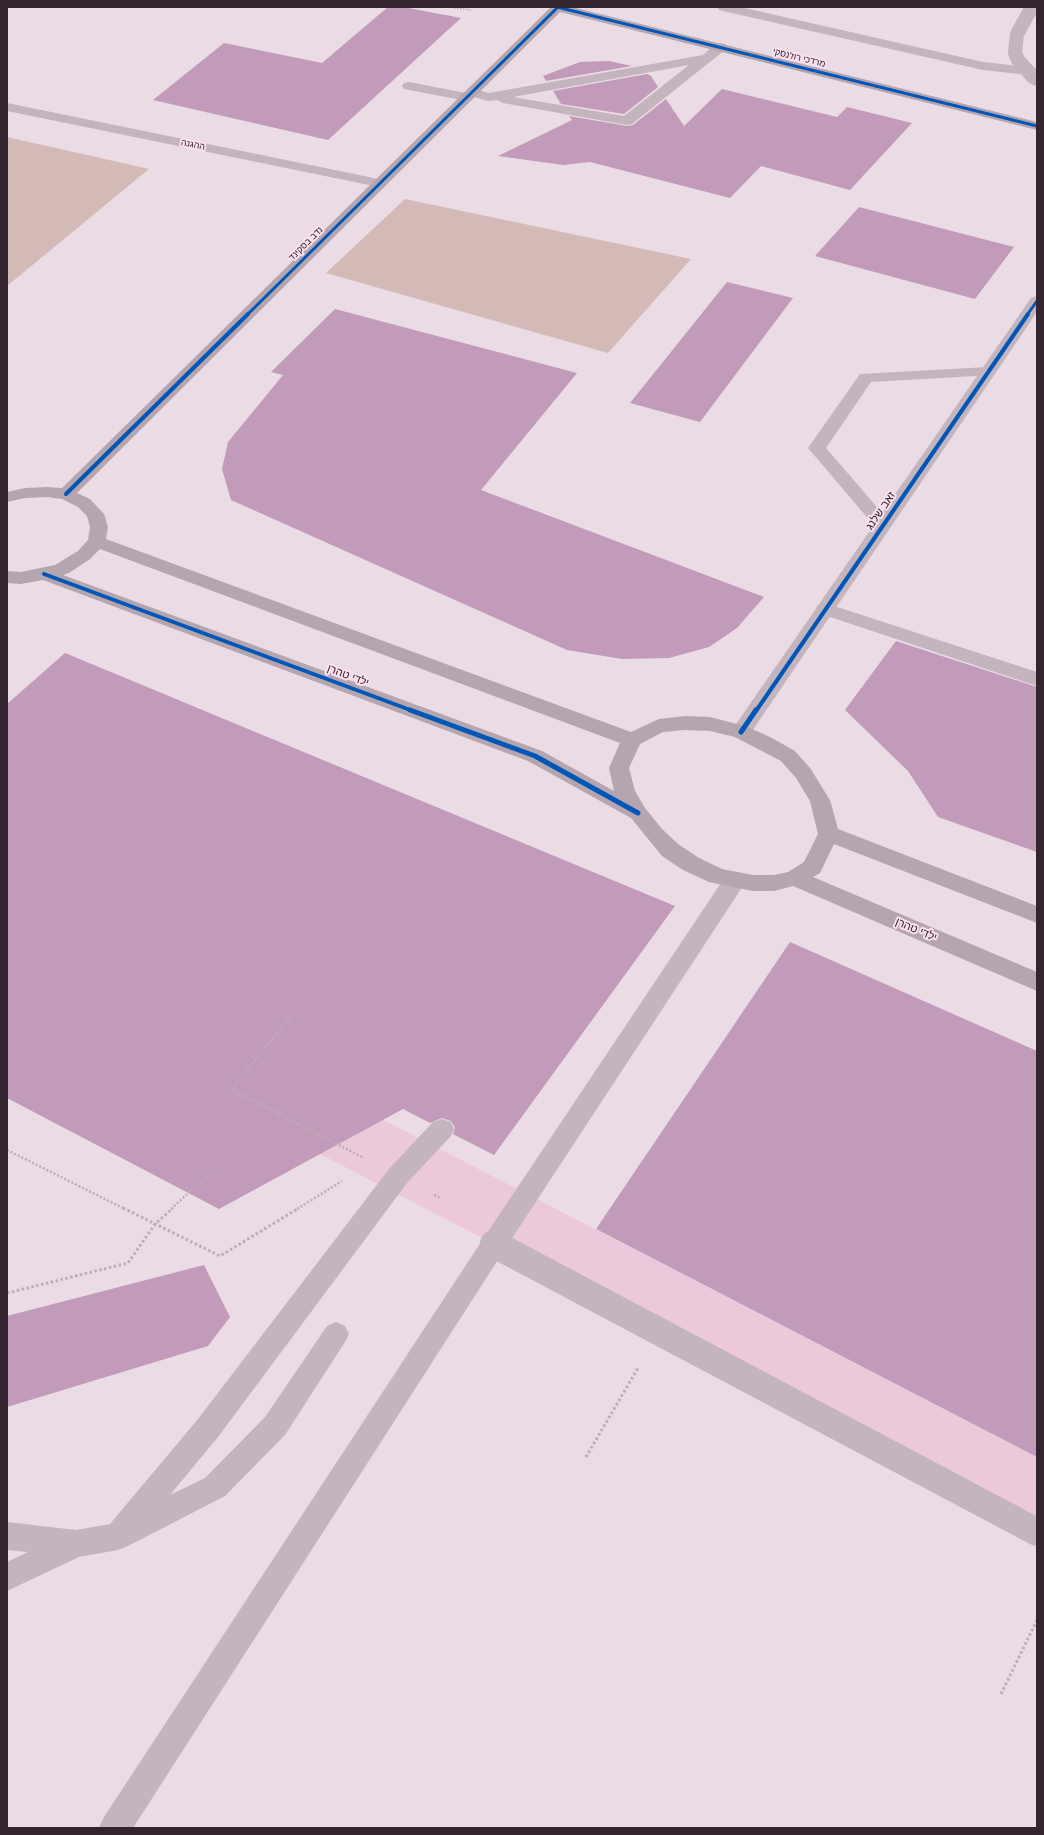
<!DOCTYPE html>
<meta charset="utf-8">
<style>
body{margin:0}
#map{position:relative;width:1044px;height:1835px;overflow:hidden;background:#ebdbe4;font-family:Arial,sans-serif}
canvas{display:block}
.frame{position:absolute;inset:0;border:8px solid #342430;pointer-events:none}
</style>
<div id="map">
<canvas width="1044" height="1835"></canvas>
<div class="frame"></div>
</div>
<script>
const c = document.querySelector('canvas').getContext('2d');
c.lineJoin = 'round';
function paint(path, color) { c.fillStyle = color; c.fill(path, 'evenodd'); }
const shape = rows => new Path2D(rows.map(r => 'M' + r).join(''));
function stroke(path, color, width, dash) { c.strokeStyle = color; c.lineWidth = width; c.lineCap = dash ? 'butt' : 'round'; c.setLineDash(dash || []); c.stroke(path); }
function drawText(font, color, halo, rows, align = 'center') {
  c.font = font + ' Arial,Heebo,sans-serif'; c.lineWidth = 4; c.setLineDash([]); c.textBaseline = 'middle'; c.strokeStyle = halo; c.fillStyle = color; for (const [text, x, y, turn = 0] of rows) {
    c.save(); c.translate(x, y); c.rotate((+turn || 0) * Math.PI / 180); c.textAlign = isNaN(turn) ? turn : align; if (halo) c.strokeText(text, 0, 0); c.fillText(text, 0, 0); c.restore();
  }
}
paint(shape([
 [7,137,149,169,7,286],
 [405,199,691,259,608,353,326,273]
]), '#d4bab7');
paint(shape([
 [7,871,364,1110,1037,1457,1037,1532,494,1244,293,1140]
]), '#ecc8db');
paint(shape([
 [388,7,403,7,461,18,328,140,153,100,224,43,322,63],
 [609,61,632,66,546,81,543,76,580,62],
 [647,74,651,76,658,87,624,114,561,104,553,91],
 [722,89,837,117,847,107,912,123,850,190,761,166,730,198,590,162,563,165,498,156,572,120,569,116,627,126,633,125,666,99,684,126],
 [859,207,1014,247,975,299,815,256],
 [727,282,793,298,700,422,630,403],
 [335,309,577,373,481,490,764,597,737,628,709,647,669,658,622,659,567,650,231,500,222,469,228,442,283,375,271,372],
 [896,641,1037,687,1037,852,938,817,908,771,845,710],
 [65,653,675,906,494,1155,453,1134,455,1128,451,1121,442,1118,430,1123,403,1109,219,1209,7,1098,7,704],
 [790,942,1037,1051,1037,1457,596,1229],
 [204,1265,230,1317,208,1346,7,1407,7,1316]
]), '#c19bb9');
stroke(shape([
 [454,8,472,10]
]), '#bdadb7', 1.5, [1.5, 1.5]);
stroke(shape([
 [291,1016,231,1089,364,1158],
 [7,1150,125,1209],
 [434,1195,441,1198],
 [171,1209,210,1173],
 [297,1209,342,1181]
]), '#bdadb7', 2.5, [2, 2]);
stroke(shape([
 [123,1208,220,1256,299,1208],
 [7,1293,128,1263,155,1224,173,1208],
 [586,1457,638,1368],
 [1001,1694,1037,1620]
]), '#bdadb7', 3, [2.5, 2.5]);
paint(shape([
 [717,7,740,7,983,62,1037,68,1037,76,983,70,723,11,719,10,717,7],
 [720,43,725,44,727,47,725,50,632,124,627,125,503,103,497,100,488,101,474,97,472,100,467,101,409,90,404,89,402,86,404,83,409,82,466,93,467,89,472,88,489,93,703,55,715,44,720,43],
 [689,65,624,116,513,97,689,65],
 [988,367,994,369,996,372,994,375,871,382,826,448,889,521,892,525,889,529,883,531,877,529,808,448,860,374,988,367],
 [825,603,1037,672,1037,686,818,613,816,609,818,605,825,603],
 [735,872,743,874,746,880,743,886,503,1252,133,1828,99,1828,104,1817,485,1236,727,874,735,872],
 [442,1119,451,1122,454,1129,451,1136,407,1183,218,1437,170,1495,205,1478,265,1417,327,1326,336,1322,345,1326,349,1334,345,1342,285,1435,225,1496,128,1546,118,1550,79,1557,7,1591,7,1562,28,1552,7,1550,7,1522,76,1530,110,1524,198,1419,389,1169,433,1122,442,1119]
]), '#c4b4be');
paint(shape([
 [7,103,379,179,384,180,386,183,384,186,379,187,7,111,7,103],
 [1037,296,1037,312,748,737,741,739,734,737,731,732,734,727,1031,298,1037,296]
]), '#c4b4be');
paint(shape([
 [551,7,572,7,1037,122,1037,130,560,12,77,493,90,499,104,514,108,527,106,539,631,732,659,719,685,716,710,717,748,727,772,738,795,751,810,768,830,800,838,829,1037,906,1037,923,834,844,820,873,813,877,1037,972,1037,991,793,886,774,891,753,891,709,882,683,870,662,856,631,818,528,761,43,580,21,584,7,583,7,571,21,572,55,565,78,551,88,540,90,527,87,516,78,507,62,499,47,497,25,498,7,502,7,492,25,488,47,487,62,488,551,7],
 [100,549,620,743,609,768,614,791,542,751,63,575,69,573,90,559,100,549],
 [685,730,710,731,735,737,781,761,796,778,810,801,818,834,804,862,788,872,774,875,753,875,722,869,699,858,678,844,662,829,645,808,635,791,629,768,640,744,663,732,685,730]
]), '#b5a5af');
stroke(shape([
 [1032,7,1017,34,1015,53,1018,60,1033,77,1037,79]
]), '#c4b4be', 14);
stroke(shape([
 [494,1244,1037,1532]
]), '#c4b4be', 28);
stroke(shape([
 [557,7,1037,126],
 [247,315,558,7],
 [1027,315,1037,301]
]), '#0057b8', 3);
stroke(shape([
 [66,494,248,314],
 [44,574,413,711],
 [756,711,1028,314]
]), '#0057b8', 4);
stroke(shape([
 [410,710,535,756,638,813],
 [741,732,756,710]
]), '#0057b8', 5);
drawText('9px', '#342430', '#fae0ee', [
 ["מרדכי רוז'נסקי",799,58,14],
 ["ההגנה",193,145,12],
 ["נדב בסקינד",306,244,-45]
]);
drawText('11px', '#342430', '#fae0ee', [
 ["זאב שלנג",881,511,-56],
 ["ילדי טהרן",348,676,21],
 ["ילדי טהרן",916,930,23]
]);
</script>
